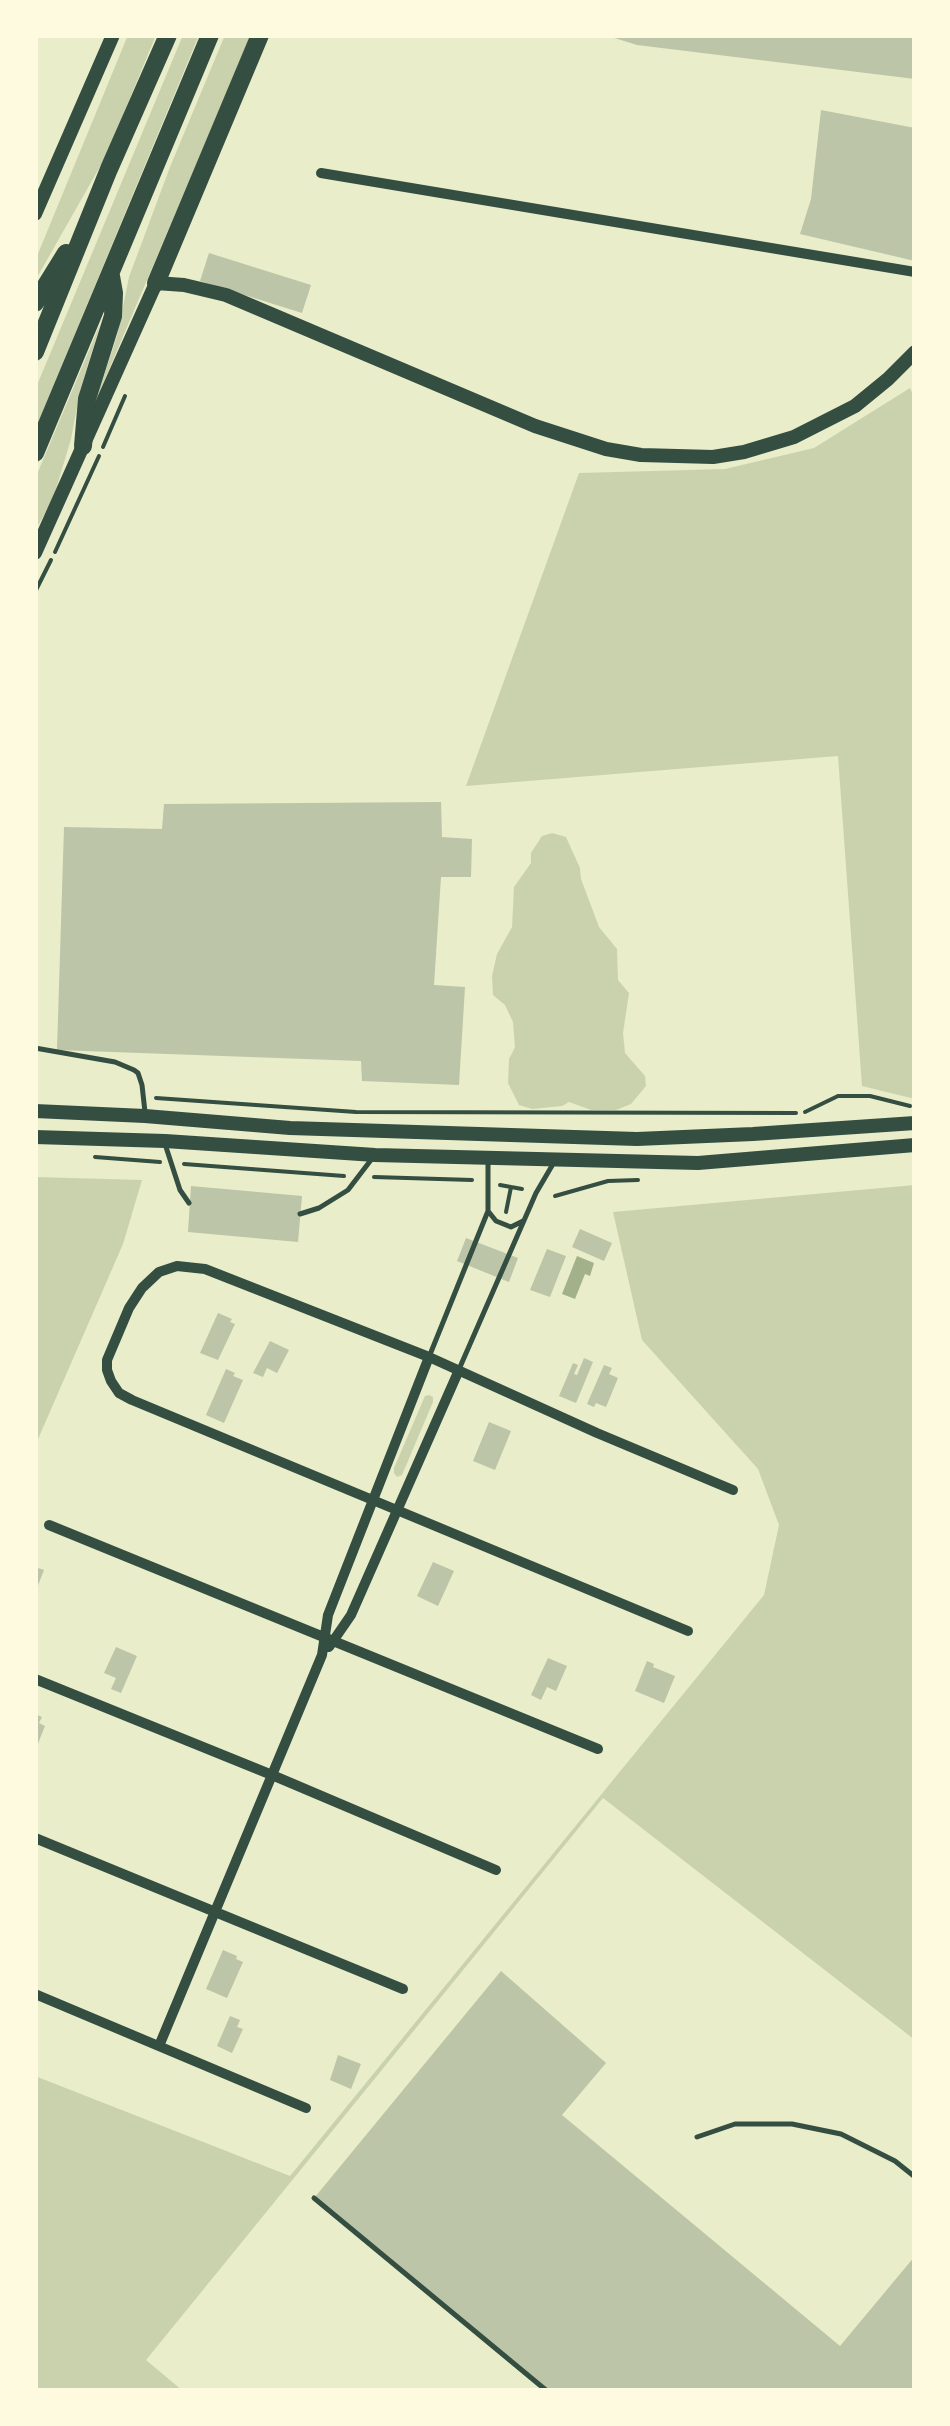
<!DOCTYPE html>
<style>
body{margin:0}
#map{position:relative;width:950px;height:2426px;overflow:hidden;background:#e9edc9;font-family:Ubuntu,sans-serif}
canvas{display:block}
.frame{position:absolute;inset:0;border:38px solid #fefae0;pointer-events:none}
</style>
<div id="map">
<canvas width="950" height="2426"></canvas>
<div class="frame"></div>
</div>
<script>
const c = document.querySelector('canvas').getContext('2d');
c.lineJoin = 'round';
function paint(path, color) { c.fillStyle = color; c.fill(path, 'evenodd'); }
const shape = rows => new Path2D(rows.map(r => 'M' + r).join(''));
function stroke(path, color, width, dash) { c.strokeStyle = color; c.lineWidth = width; c.lineCap = dash ? 'butt' : 'round'; c.setLineDash(dash || []); c.stroke(path); }
paint(shape([
 [128,35,156,35,106,156,35,281,35,261],
 [183,35,199,35,35,430,35,390],
 [225,35,251,35,96,400,117,336,129,277,170,167],
 [101,322,80,391,71,439,53,499,35,531,35,479],
 [910,388,915,399,915,1099,862,1086,838,756,466,786,579,473,725,469,814,448],
 [552,833,566,837,580,868,581,879,599,927,617,949,618,980,629,993,623,1033,625,1053,645,1076,646,1086,631,1104,616,1110,591,1110,569,1102,562,1106,532,1109,519,1105,508,1083,509,1059,515,1047,513,1022,505,1005,493,995,492,976,497,954,512,927,514,887,531,863,531,853,542,836],
 [35,1177,142,1180,123,1244,35,1446],
 [915,1185,915,2040,603,1798,146,2360,183,2391,35,2391,35,2076,290,2176,764,1595,779,1525,758,1469,642,1340,613,1212],
 [429,1395,433,1397,433,1402,402,1475,397,1477,394,1473,394,1468,425,1396]
]), '#cad2ad');
paint(shape([
 [577,1256,594,1263,590,1276,585,1274,575,1299,562,1294]
]), '#a3b18a');
paint(shape([
 [605,35,915,35,915,79,637,45],
 [821,110,915,128,915,261,800,234,811,199],
 [209,253,311,285,302,313,200,281],
 [441,802,442,837,472,839,471,877,441,877,434,985,465,987,459,1085,362,1081,361,1061,57,1050,64,827,162,829,164,804],
 [191,1186,302,1196,298,1242,188,1232],
 [580,1229,612,1243,604,1261,572,1247],
 [466,1238,518,1258,509,1282,457,1261],
 [547,1249,566,1256,550,1297,530,1290],
 [218,1313,232,1319,230,1322,235,1324,218,1360,200,1353],
 [270,1341,289,1350,277,1373,267,1368,263,1377,253,1373],
 [584,1358,593,1362,576,1403,559,1396,573,1363,578,1365,574,1374,577,1375],
 [604,1365,612,1368,609,1374,618,1378,606,1407,596,1403,594,1407,587,1404],
 [226,1369,235,1373,233,1376,243,1380,224,1423,206,1415],
 [489,1422,511,1431,495,1470,473,1461],
 [433,1562,454,1571,438,1606,417,1596],
 [35,1567,44,1570,35,1593],
 [116,1647,137,1656,121,1693,111,1689,116,1678,104,1673],
 [548,1658,567,1666,556,1691,547,1687,541,1700,531,1695],
 [647,1661,654,1664,653,1667,675,1676,664,1703,635,1691],
 [35,1714,42,1717,39,1723,45,1726,35,1751],
 [223,1950,237,1956,236,1959,243,1962,227,1998,206,1989],
 [501,1971,606,2063,562,2115,840,2346,915,2256,915,2391,550,2391,315,2197],
 [230,2016,240,2020,237,2027,243,2029,232,2053,217,2046],
 [338,2055,361,2064,351,2089,330,2080]
]), '#bcc5a7');
stroke(shape([
 [103,447,125,396],
 [55,552,99,456],
 [35,592,51,560],
 [156,1098,356,1112,796,1113],
 [805,1112,838,1096,870,1096,910,1106],
 [95,1157,160,1162],
 [184,1164,344,1176],
 [374,1177,472,1180],
 [500,1185,522,1189],
 [555,1196,608,1181,638,1180],
 [506,1212,511,1187]
]), '#344e41', 4);
stroke(shape([
 [35,1048,115,1062,134,1070,138,1073,142,1085,145,1112],
 [165,1144,180,1190,189,1203],
 [488,1211,496,1221,511,1227,523,1221],
 [300,1214,319,1208,348,1190,374,1156],
 [429,1357,488,1211,488,1161],
 [460,1367,536,1193,553,1164],
 [697,2137,735,2124,792,2124,841,2134,895,2161,915,2177],
 [314,2198,547,2391]
]), '#344e41', 5);
stroke(shape([
 [321,173,915,272],
 [49,1525,598,1749],
 [688,1631,132,1400,119,1393,111,1381,107,1370,107,1360,129,1308,142,1288,159,1272,177,1266,205,1269,429,1357,597,1433,733,1490],
 [329,1647,351,1615,459,1370],
 [35,1679,272,1775,496,1870],
 [35,1838,403,1989],
 [35,1994,306,2108],
 [159,2046,322,1655,328,1615,429,1357]
]), '#344e41', 10);
stroke(shape([
 [35,214,113,35],
 [35,553,156,283,184,285,226,295,535,426,606,449,641,455,713,457,744,452,794,437,855,406,888,379,915,352],
 [35,1111,145,1116,290,1128,637,1139,753,1134,915,1123],
 [35,1137,165,1141,375,1155,698,1163,915,1145]
]), '#344e41', 14);
stroke(shape([
 [35,303,66,253],
 [35,352,109,169,168,35],
 [83,446,87,399,113,316,114,293,111,276],
 [35,453,210,35]
]), '#344e41', 18);
stroke(shape([
 [156,283,260,35]
]), '#344e41', 18);
</script>
